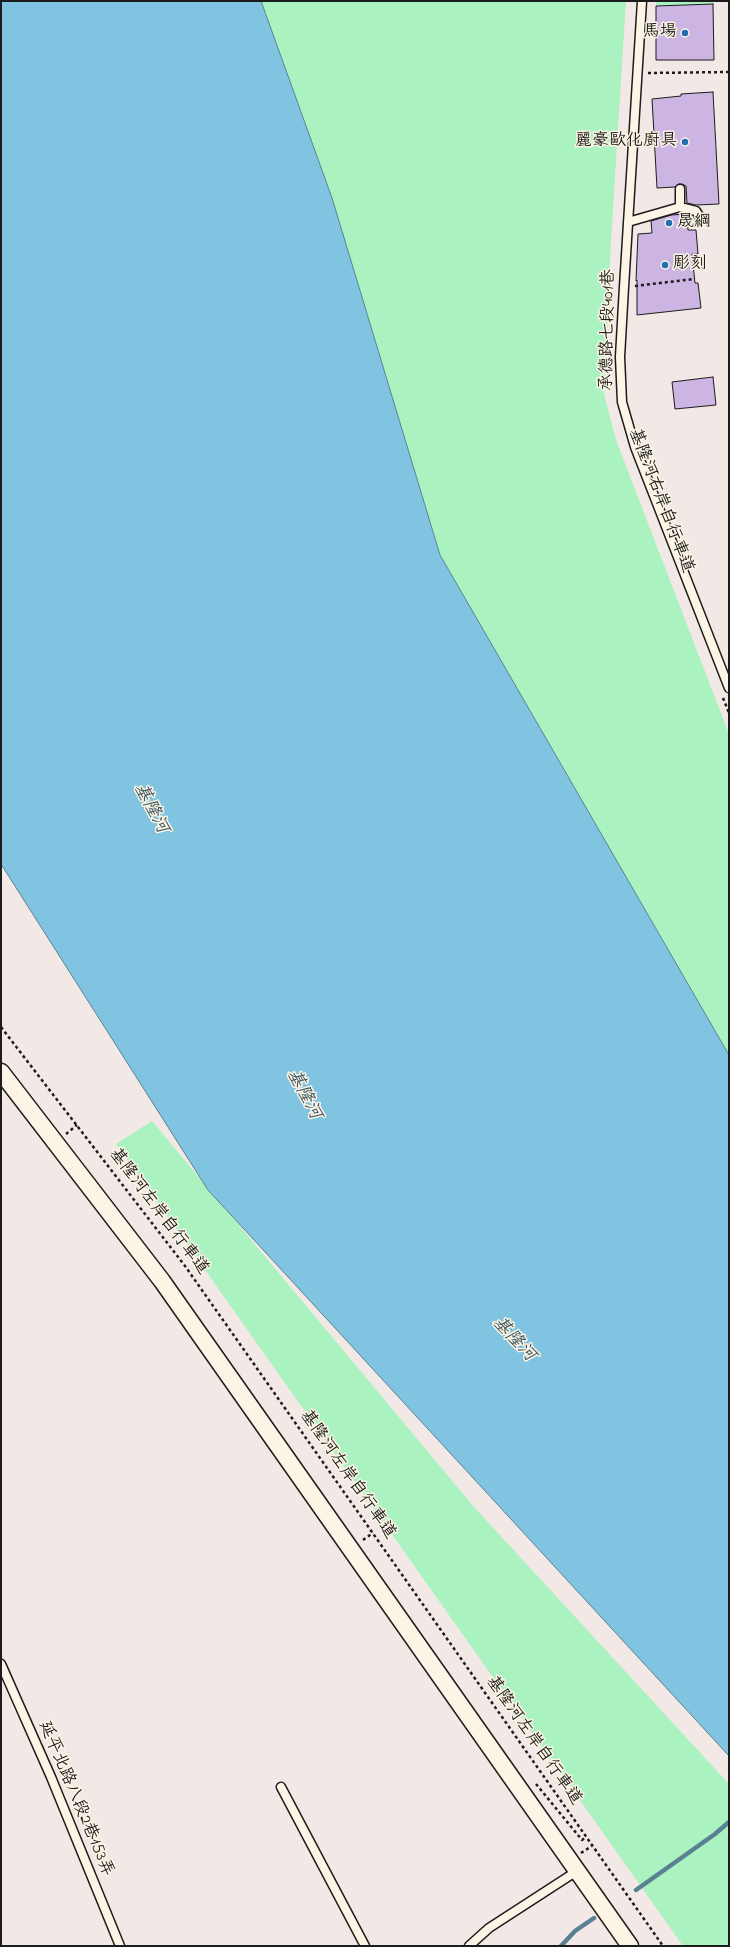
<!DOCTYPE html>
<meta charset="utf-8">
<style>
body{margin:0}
#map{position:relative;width:730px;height:1947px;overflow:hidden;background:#f2e8e5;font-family:"Indie Flower",sans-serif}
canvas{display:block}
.frame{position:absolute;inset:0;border:2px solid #1c1c1c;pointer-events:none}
</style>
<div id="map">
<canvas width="730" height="1947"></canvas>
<div class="frame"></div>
</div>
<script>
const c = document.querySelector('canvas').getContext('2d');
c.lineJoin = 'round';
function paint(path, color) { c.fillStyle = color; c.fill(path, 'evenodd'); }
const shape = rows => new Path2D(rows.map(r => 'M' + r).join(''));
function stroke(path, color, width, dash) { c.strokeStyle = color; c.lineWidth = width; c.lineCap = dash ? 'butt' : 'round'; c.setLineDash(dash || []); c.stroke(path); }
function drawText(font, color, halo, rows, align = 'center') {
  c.font = font + ' "Indie Flower","LXGW WenKai TC",sans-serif'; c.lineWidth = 3; c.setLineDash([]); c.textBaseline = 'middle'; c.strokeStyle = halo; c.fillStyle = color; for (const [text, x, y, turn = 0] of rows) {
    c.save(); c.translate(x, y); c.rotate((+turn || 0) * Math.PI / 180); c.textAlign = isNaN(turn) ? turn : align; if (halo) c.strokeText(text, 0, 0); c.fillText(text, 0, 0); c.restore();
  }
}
paint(shape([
 [261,1,626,1,611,241,604,394,616,440,729,734,729,1055,440,555,332,198],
 [656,1,712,1,713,4,656,6],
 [152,1121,474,1507,729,1784,729,1946,683,1946,116,1144]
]), '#aaf2bf');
const water = shape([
 [1,1,261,1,332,198,440,555,729,1055,729,1756,208,1190,1,864,1,1]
]);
paint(water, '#81c4e2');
stroke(water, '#598193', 1);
stroke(shape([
 [636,1890,715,1834,729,1822],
 [561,1946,575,1931,594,1918]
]), '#598193', 4.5);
const building = shape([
 [713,4,714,60,656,60,656,6,713,4],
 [713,92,719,204,696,205,687,203,686,186,682,184,678,184,675,187,657,188,652,99,681,96,681,94,713,92],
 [687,214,688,230,696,230,698,254,692,254,695,283,698,283,701,308,637,315,637,280,636,281,638,234,652,233,651,221,671,215,687,214],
 [713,377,716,405,675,409,672,382,713,377]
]);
paint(building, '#ccb4e3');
stroke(building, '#1c1c1c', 1);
const lane = shape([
 [642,1,624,287,620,357,622,402,635,447,729,688],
 [680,189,680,207],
 [628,222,680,207,696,211,701,219],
 [1,1664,51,1777,120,1946],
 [281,1787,365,1946],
 [469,1946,489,1928,577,1871]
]);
const street = shape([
 [1,1072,162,1281,630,1946]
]);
stroke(lane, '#1c1c1c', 11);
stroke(street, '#1c1c1c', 19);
stroke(shape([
 [648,73,729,72],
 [635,286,694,279],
 [723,698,729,713],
 [1,1027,185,1266,663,1946],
 [66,1134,77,1125],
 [363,1540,373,1533],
 [536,1784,582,1840,586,1837],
 [581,1853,592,1846]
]), '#1c1c1c', 2.5, [3, 3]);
stroke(lane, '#fcf5e5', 8);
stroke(street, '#fcf5e5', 16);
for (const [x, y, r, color] of [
 [685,33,4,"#1f6fb2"],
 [685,142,4,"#1f6fb2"],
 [669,223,4,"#1f6fb2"],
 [665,265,4,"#1f6fb2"]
]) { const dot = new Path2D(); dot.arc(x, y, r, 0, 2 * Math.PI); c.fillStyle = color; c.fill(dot); stroke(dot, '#fcf5e5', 1.5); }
drawText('17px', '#1c1c1c', '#fcf5e5', [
 ["馬場",677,33],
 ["麗豪歐化廚具",677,142],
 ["晟綱",677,223,"left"],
 ["彫刻",673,265,"left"]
], 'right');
drawText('17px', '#1c1c1c', '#fcf5e5', [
 ["承德路七段401巷",609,330,-89],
 ["基隆河右岸自行車道",660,501,69],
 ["基隆河左岸自行車道",158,1212,53],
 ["基隆河左岸自行車道",347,1475,55],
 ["基隆河左岸自行車道",533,1741,55],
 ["延平北路八段2巷153弄",75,1799,67]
]);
drawText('italic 18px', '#3f5761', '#fcf5e5', [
 ["基隆河",150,809,62],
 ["基隆河",303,1095,62],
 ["基隆河",513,1340,47]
]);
</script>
